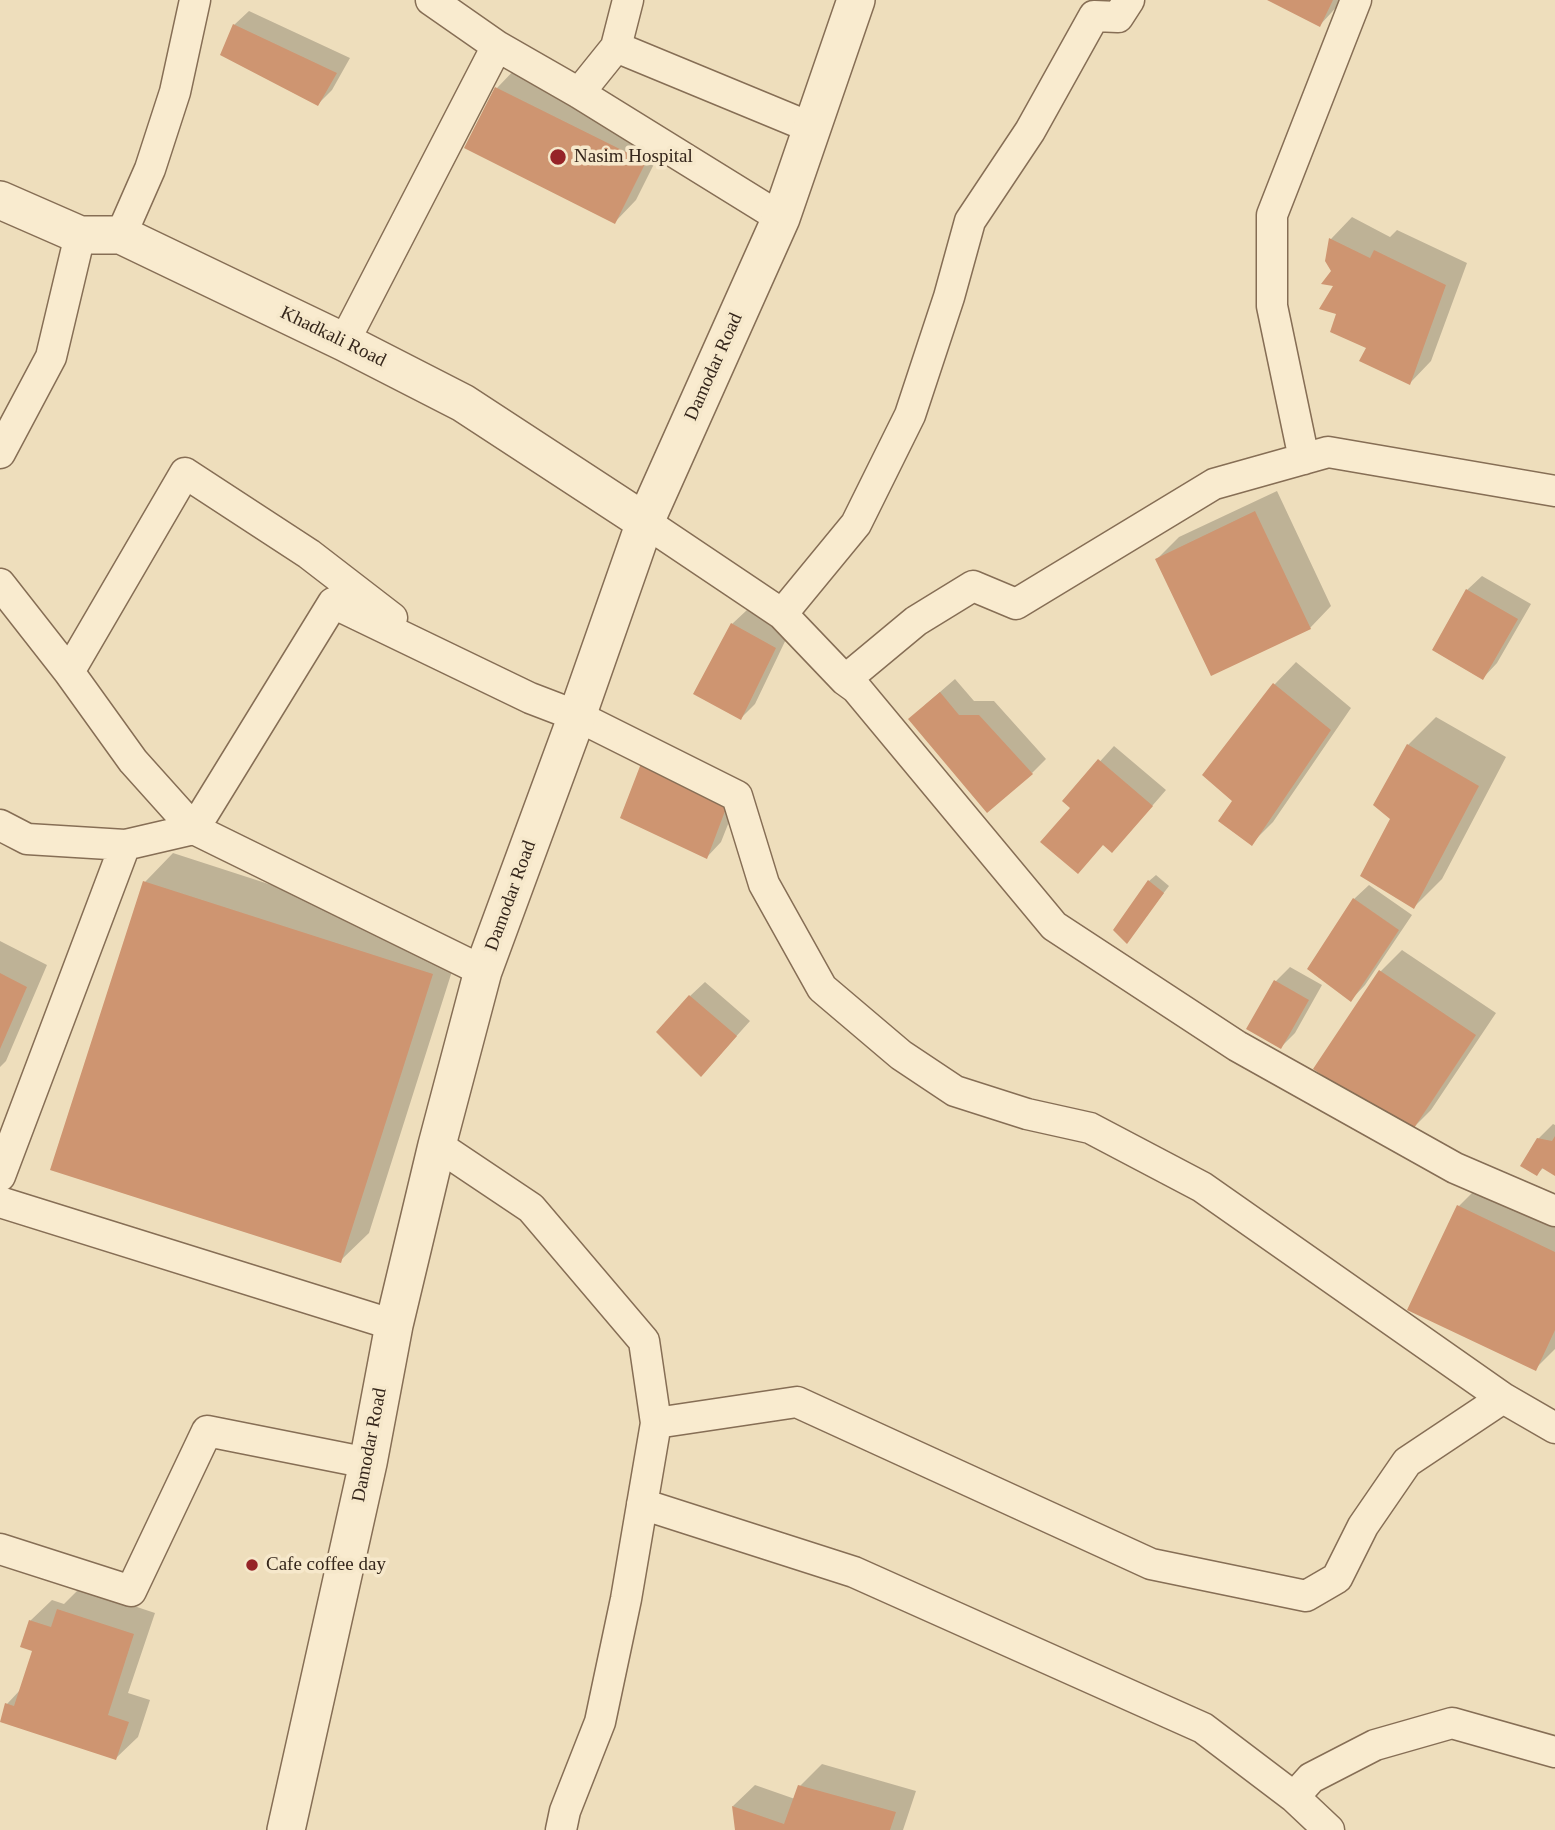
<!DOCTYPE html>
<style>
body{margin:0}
canvas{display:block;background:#eedebc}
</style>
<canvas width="1555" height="1830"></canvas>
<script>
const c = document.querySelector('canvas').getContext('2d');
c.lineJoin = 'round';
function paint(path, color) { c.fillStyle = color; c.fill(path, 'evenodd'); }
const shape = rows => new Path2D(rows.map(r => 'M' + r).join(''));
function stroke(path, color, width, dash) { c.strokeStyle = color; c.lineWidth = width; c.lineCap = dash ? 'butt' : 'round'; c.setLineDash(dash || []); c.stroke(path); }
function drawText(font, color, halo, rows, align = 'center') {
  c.font = font + ' Georgia,serif'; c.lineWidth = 7; c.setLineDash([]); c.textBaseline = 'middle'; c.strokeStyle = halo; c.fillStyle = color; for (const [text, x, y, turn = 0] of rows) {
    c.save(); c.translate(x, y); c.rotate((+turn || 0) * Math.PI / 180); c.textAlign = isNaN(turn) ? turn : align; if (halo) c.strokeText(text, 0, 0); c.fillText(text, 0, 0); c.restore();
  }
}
paint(shape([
 [1271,0,1343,0,1320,25],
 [249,11,350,58,332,90,318,104,234,25],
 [518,66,666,140,636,200,615,222,467,148,497,88],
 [1352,217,1390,237,1397,230,1467,263,1431,361,1410,383,1368,347,1338,313,1331,239],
 [1277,491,1331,606,1310,628,1157,559,1179,537],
 [1482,576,1531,604,1497,663,1483,678,1467,590],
 [747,610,789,633,755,704,741,718,732,624],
 [1296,662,1351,708,1273,822,1252,843,1234,801,1204,775,1275,684],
 [955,679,974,701,994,701,1046,759,1032,773,925,705],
 [1436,717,1506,757,1442,879,1414,907,1392,819,1408,745],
 [1114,746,1166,790,1126,836,1072,807,1064,801],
 [742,789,721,842,707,857,623,818],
 [173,853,460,946,369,1233,340,1261,53,1168,145,882],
 [1156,875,1169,886,1127,941,1149,881],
 [1369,885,1412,915,1365,985,1351,1000,1310,968,1354,899],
 [0,941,47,965,6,1061,0,1067],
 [1402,950,1496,1013,1431,1110,1410,1131,1380,972],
 [1290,967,1322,985,1295,1033,1281,1047,1276,981],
 [705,982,750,1021,715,1060,690,996],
 [1553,1124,1555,1125,1555,1173,1544,1167,1537,1174,1538,1139],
 [1480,1185,1555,1220,1555,1349,1535,1369,1459,1206],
 [80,1588,155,1613,128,1693,150,1700,138,1737,116,1758,1,1720,7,1704,22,1688,35,1650,30,1621,52,1600,64,1604],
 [822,1764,916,1791,903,1830,737,1830,733,1806,755,1785,795,1799,800,1786]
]), '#0003');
paint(shape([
 [1267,0,1333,0,1320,27],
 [233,24,337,73,318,106,220,55],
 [495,87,646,162,615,224,464,148],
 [1329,238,1370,258,1374,250,1446,285,1410,385,1359,361,1366,348,1330,332,1336,314,1319,309,1333,286,1321,284,1331,271,1325,261],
 [1255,511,1311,629,1211,676,1155,559],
 [1466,589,1518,619,1483,680,1432,650],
 [731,623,776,648,741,720,693,694],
 [1273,683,1331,730,1252,846,1218,821,1232,801,1202,775],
 [940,692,959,715,979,715,1033,774,987,813,908,719],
 [1407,744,1479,786,1414,909,1360,876,1390,819,1373,805],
 [1098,759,1153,806,1112,853,1103,845,1078,874,1040,842,1070,808,1062,801],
 [642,761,728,803,707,859,620,818],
 [1148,880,1164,893,1127,944,1113,930],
 [143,881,433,974,341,1263,50,1170],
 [1353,898,1399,930,1351,1002,1307,969],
 [1379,970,1476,1035,1410,1134,1313,1069],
 [0,973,27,987,0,1049],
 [1274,980,1309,1000,1281,1049,1246,1029],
 [689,995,737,1036,701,1077,656,1032],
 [1555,1136,1555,1176,1542,1168,1537,1176,1520,1166,1537,1138,1552,1141],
 [1457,1205,1555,1252,1555,1330,1536,1371,1407,1310],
 [57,1609,134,1634,108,1715,129,1722,116,1760,0,1722,5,1703,14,1706,32,1651,20,1647,29,1620,51,1627],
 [798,1785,896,1812,890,1830,735,1830,732,1806,784,1824]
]), '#ce9571');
const minor = shape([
 [431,0,497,46,579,93,781,218],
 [628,0,616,47,812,128],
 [579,93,616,47],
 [121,235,150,169,175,92,195,0],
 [344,342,497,46],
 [0,453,51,357,80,235],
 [1304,459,1272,306,1272,215,1356,0],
 [645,522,782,614,845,680,856,688,1054,926,1237,1046,1455,1168,1555,1211],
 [0,584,69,672,133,761,194,829,483,971],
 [782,614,856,524,910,415,949,297,970,221,1030,131,1094,16,1118,17,1129,0],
 [69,672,185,473,309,554,392,618],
 [845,680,916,621,973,586,1016,604,1214,484,1328,452,1555,491],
 [0,825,27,839,125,845],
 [437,1145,531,1208,644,1341,656,1423,626,1599,600,1722,565,1811,561,1830],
 [0,1176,125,845,194,829,333,603,530,698,577,716,737,796,764,884,822,988,901,1055,955,1091,1027,1114,1090,1128,1202,1187,1503,1398,1555,1428],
 [0,1202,394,1325],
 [656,1423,797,1402,1151,1564,1306,1596,1337,1578,1363,1526,1407,1462,1503,1398],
 [642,1504,854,1572,1203,1728,1294,1797,1329,1830],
 [0,1549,131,1591,207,1431,368,1463],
 [1294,1797,1311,1778,1375,1745,1452,1723,1555,1752]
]);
const tertiary = shape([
 [0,200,80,235,121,235,344,342,463,403,645,522],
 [286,1830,368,1463,394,1325,437,1145,483,971,577,716,645,522,781,218,856,0]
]);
stroke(minor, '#866e55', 33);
stroke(tertiary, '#866e55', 40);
stroke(minor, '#f9ebcf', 30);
stroke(tertiary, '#f9ebcf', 37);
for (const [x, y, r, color] of [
 [558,157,9,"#962428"],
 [252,1565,7,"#962428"]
]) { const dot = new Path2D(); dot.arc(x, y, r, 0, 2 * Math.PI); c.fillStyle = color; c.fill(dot); stroke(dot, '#f6e8cb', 2.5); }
drawText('19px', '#35261b', '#f6e8cb', [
 ["Nasim Hospital",574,157],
 ["Cafe coffee day",266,1565]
], 'left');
drawText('19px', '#35261b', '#f6e8cb', [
 ["Khadkali Road",333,337,26],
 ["Damodar Road",714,367,-66],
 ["Damodar Road",511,896,-70],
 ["Damodar Road",370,1445,-79]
]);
</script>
